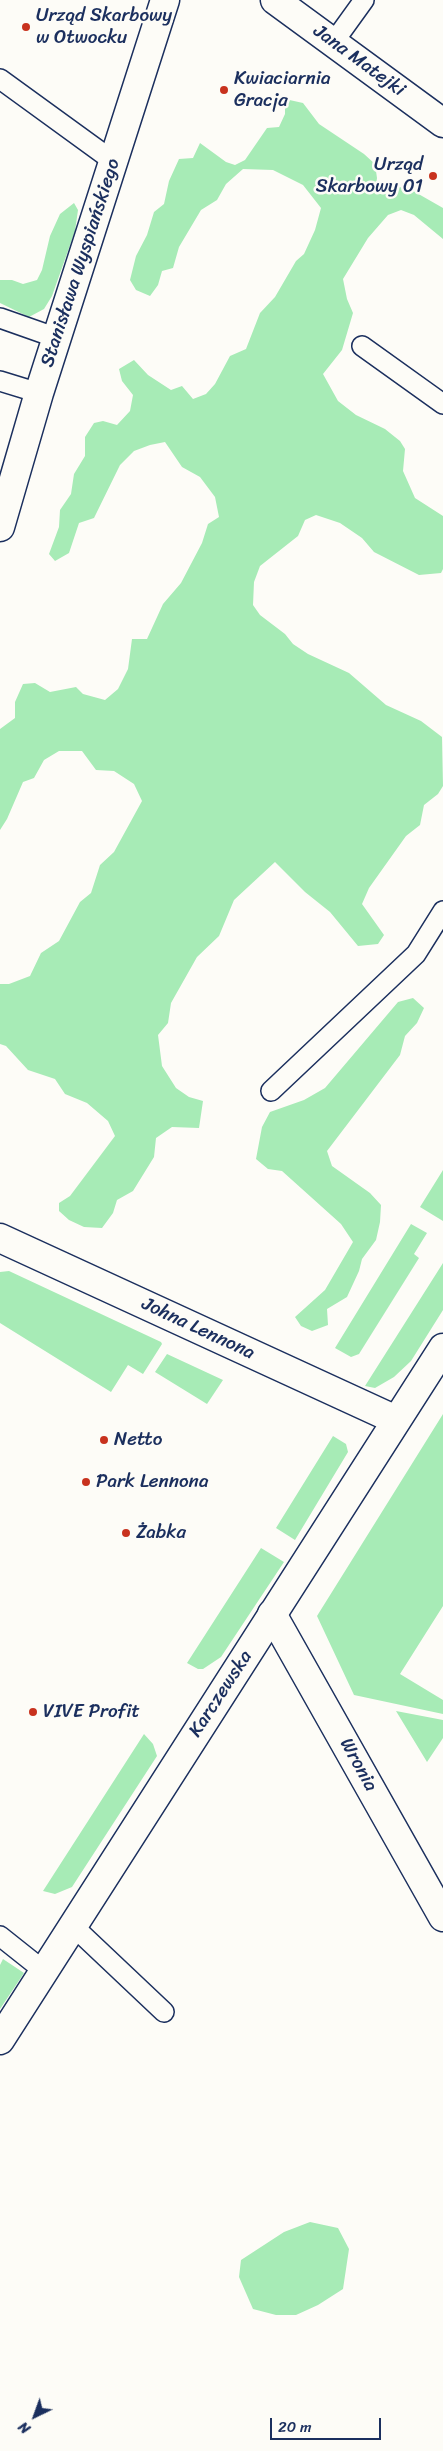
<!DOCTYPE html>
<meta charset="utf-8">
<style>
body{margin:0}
#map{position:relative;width:443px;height:2451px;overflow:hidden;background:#fdfcf7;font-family:Sriracha,sans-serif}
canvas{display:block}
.north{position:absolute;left:10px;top:2391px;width:50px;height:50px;-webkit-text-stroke:4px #fdfcf7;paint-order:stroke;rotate:222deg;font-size:14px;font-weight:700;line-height:20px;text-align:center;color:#1b2f5e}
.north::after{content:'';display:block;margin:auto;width:18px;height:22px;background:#1b2f5e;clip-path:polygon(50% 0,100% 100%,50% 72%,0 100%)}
.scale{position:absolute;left:270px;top:2418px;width:111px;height:22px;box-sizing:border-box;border:2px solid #1b2f5e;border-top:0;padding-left:6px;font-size:15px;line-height:18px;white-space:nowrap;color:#1b2f5e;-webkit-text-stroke:4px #fdfcf7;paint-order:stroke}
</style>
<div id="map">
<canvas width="443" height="2451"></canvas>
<div class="north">N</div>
<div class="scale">20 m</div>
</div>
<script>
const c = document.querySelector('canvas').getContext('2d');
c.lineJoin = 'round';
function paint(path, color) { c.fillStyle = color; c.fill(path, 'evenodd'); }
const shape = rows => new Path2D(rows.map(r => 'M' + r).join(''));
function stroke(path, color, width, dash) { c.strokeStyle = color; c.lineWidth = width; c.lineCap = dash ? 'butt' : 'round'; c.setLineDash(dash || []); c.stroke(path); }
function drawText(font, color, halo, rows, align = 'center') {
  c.font = font + ' Sriracha,sans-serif'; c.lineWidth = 5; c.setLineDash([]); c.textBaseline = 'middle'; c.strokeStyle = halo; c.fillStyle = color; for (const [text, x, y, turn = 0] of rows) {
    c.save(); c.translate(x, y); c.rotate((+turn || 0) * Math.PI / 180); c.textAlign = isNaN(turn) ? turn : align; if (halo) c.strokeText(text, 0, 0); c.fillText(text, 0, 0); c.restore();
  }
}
paint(shape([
 [285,99,303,103,319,124,364,154,375,164,377,178,375,193,387,186,408,188,443,208,443,239,414,215,401,210,388,215,368,238,343,279,347,299,353,313,342,350,323,374,338,401,356,415,385,429,400,441,405,449,403,471,415,498,443,516,443,569,441,573,419,575,374,552,362,538,340,523,316,515,305,520,298,536,260,566,254,582,253,605,260,615,285,634,293,644,308,654,349,673,386,705,421,721,442,737,443,786,438,794,424,805,420,825,406,836,369,888,362,904,384,935,378,944,358,946,330,912,305,892,275,862,234,900,219,936,197,957,171,1003,168,1023,158,1035,162,1066,176,1088,189,1097,203,1101,199,1128,172,1127,156,1138,154,1157,133,1191,117,1200,113,1213,102,1228,84,1227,69,1220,59,1211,59,1203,70,1196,115,1136,108,1121,87,1103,65,1094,55,1079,28,1070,6,1046,0,1044,0,984,9,984,30,976,41,953,59,941,80,902,91,893,100,865,114,852,142,801,134,784,114,771,96,770,82,751,59,751,44,760,34,778,23,782,7,819,0,830,0,729,15,718,15,702,23,684,35,683,50,692,76,687,83,694,105,700,118,689,128,669,132,639,147,639,163,604,181,583,202,543,208,524,219,517,215,497,200,477,182,467,165,442,150,445,134,451,120,465,94,518,79,523,69,553,55,561,49,554,59,527,60,510,71,494,74,474,85,456,85,437,94,423,103,421,117,425,130,411,133,395,122,381,119,369,134,360,148,375,171,390,182,386,193,399,206,394,215,384,230,356,246,349,260,313,275,297,296,261,304,254,315,230,321,208,303,185,273,170,243,169,226,184,217,200,201,210,179,247,173,268,162,271,158,285,150,296,136,290,130,280,136,256,147,235,154,212,164,204,169,181,179,159,193,158,200,143,226,162,235,165,245,160,267,128,279,127,285,114],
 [74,203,78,210,75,231,52,296,44,309,29,317,0,303,0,280,12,280,23,284,37,280,42,270,50,236,60,214],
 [413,998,424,1008,417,1023,405,1036,400,1055,327,1151,332,1166,370,1193,381,1205,380,1222,376,1240,362,1259,359,1271,347,1297,327,1309,328,1325,312,1331,301,1326,295,1317,325,1290,353,1242,341,1224,282,1171,268,1169,256,1159,262,1127,270,1112,304,1100,325,1088,398,1002],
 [443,1170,443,1221,420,1207],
 [411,1224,427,1233,414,1254,419,1258,359,1354,351,1357,335,1348],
 [443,1263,443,1310,411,1361,394,1377,375,1388,365,1386],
 [9,1271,161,1342,162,1344,143,1374,128,1365,111,1392,0,1323,0,1272],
 [167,1354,223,1380,207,1404,155,1372],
 [443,1414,443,1606,400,1674,443,1700,443,1714,354,1695,317,1616],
 [333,1436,346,1444,348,1452,295,1540,276,1528],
 [261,1548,284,1562,221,1657,203,1669,198,1669,187,1663],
 [396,1711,443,1720,443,1738,427,1762],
 [144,1734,153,1744,157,1756,72,1887,55,1894,43,1891],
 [3,1959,24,1973,0,2009,0,1965],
 [310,2222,338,2228,349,2249,343,2289,318,2305,296,2315,276,2315,253,2309,239,2277,241,2260,284,2232]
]), '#a7ebb6');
const service = shape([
 [333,43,364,0],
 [0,79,113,161],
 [0,318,57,338],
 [362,346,443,404],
 [0,381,39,393],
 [271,1091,416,954,443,911],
 [73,1926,164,2012],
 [0,1936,44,1971]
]);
const minor = shape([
 [0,527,39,393,165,0],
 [0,1238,396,1420],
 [272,1614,443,1917]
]);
const secondary = shape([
 [275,0,443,123],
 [0,2040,443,1348]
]);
stroke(service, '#1b2f5e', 22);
stroke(minor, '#1b2f5e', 31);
stroke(secondary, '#1b2f5e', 31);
stroke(service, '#fdfcf7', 19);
stroke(minor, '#fdfcf7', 28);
stroke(secondary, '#fdfcf7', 28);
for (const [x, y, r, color] of [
 [26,27,5,"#c8321e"],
 [224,90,5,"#c8321e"],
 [433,176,5,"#c8321e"],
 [104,1440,5,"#c8321e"],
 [86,1482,5,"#c8321e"],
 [126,1533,5,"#c8321e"],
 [33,1712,5,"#c8321e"]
]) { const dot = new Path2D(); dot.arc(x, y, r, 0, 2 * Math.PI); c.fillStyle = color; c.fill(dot); stroke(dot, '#fdfcf7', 2); }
drawText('19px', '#1b2f5e', '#fdfcf7', [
 ["Urząd Skarbowy",36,16],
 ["w Otwocku",36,38],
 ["Kwiaciarnia",234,79],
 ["Gracja",234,101],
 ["Urząd",423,165,"right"],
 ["Skarbowy 01",423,187,"right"],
 ["Netto",114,1440],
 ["Park Lennona",96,1482],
 ["Żabka",136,1533],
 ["VIVE Profit",43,1712]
], 'left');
drawText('19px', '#1b2f5e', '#fdfcf7', [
 ["Jana Matejki",359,61,36],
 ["Stanisława Wyspiańskiego",81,263,-72],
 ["Johna Lennona",198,1329,25],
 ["Karczewska",221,1694,-57],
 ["Wronia",358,1765,61]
]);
</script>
